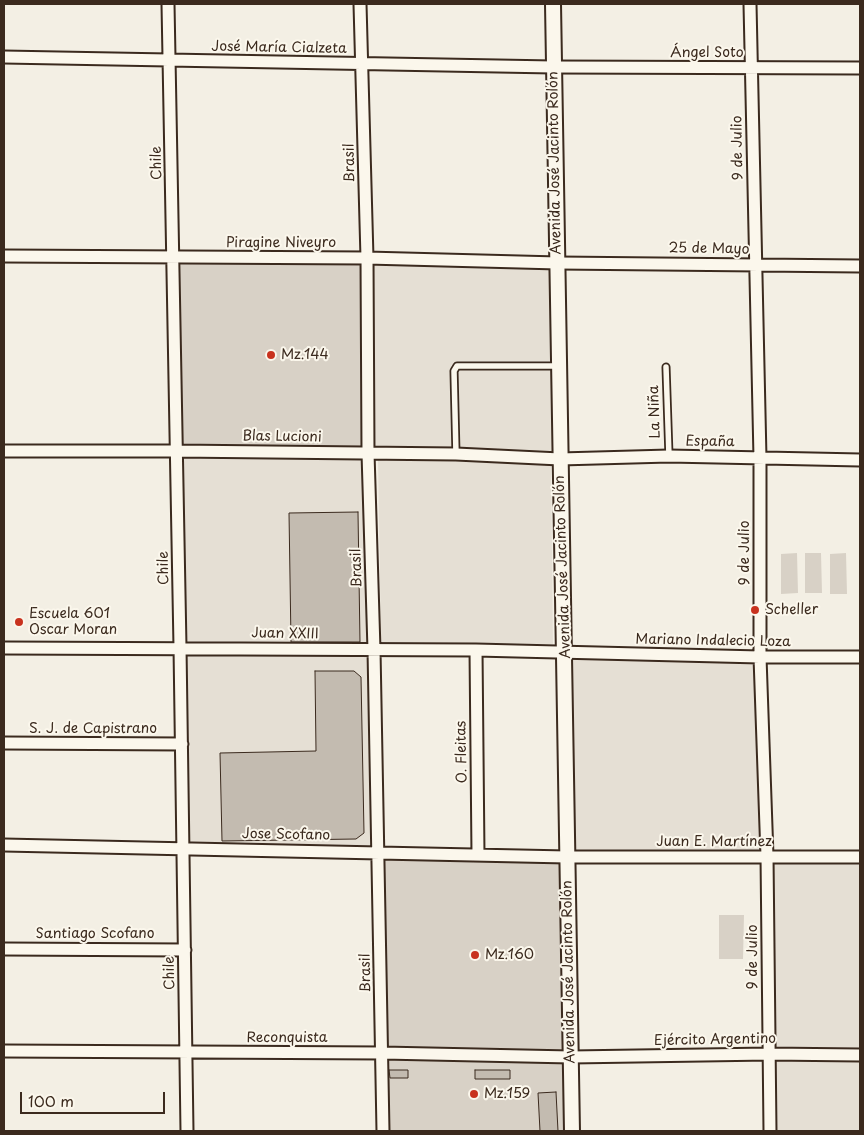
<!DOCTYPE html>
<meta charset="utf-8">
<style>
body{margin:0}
#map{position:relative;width:864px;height:1135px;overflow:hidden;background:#f3efe4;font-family:"Playpen Sans",sans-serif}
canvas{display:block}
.frame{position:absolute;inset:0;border:5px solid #3b2a1e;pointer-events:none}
.scale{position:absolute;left:20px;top:1092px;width:145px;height:22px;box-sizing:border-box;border:2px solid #3b2a1e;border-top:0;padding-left:6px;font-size:15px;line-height:18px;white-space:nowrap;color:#3b2a1e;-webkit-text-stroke:4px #fbf7ec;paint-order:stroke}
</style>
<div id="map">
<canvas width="864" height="1135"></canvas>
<div class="frame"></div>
<div class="scale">100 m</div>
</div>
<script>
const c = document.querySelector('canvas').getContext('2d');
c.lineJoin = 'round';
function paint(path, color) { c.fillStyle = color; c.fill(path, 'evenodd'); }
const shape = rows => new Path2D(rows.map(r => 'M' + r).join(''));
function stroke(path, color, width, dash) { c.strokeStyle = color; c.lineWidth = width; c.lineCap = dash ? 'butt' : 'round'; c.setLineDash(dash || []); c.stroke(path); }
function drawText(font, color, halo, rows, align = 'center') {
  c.font = font + ' "Playpen Sans",sans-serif'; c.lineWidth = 4; c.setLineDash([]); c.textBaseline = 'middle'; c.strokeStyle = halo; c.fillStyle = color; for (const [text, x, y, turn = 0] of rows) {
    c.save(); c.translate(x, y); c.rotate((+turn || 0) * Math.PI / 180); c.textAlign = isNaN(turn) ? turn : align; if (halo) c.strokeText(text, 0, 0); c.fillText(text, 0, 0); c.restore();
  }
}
paint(shape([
 [367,258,558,263,560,459,369,453,378,852,184,848,177,451],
 [378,459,551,463,553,644,381,643],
 [565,653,760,657,767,856,860,857,860,1131,770,1131,767,857,567,857]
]), '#e5dfd4');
paint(shape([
 [174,257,367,258,368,453,177,451],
 [797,553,798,593,781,594,781,554],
 [805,553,821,553,822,593,805,593],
 [846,553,847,594,830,594,830,554],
 [378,852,567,857,572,1131,378,1131,374,1053,382,1053],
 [719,915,744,915,743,959,719,959]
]), '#d8d1c6');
const building = shape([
 [358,512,360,642,291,642,289,513,358,512],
 [315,671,354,671,361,677,364,833,356,839,222,841,220,753,316,751,315,671],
 [389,1070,408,1070,408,1078,390,1078,389,1070],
 [475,1070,510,1070,510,1079,475,1079,475,1070],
 [556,1092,558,1131,540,1131,538,1093,556,1092]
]);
paint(building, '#c3bbb0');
stroke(building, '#3b2a1e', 1);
const service = shape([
 [666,367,669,456],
 [456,454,454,371,457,366,559,366]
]);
const minor = shape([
 [168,4,180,647,187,1131],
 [360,4,367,258,368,453,374,650,383,1131],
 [750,4,760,458,760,657,767,856,770,1131],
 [4,57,553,67,860,68],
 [4,256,367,258,558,263,860,266],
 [4,451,177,451,456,454,560,459,669,456,860,460],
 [4,648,476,650,760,657,860,657],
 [476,650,478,855],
 [4,743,182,744],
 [4,845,567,857,860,857],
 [4,949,185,950],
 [4,1051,383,1053,571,1057,769,1054,860,1055]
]);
const tertiary = shape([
 [553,4,572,1131]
]);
stroke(service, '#3b2a1e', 9);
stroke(minor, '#3b2a1e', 15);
stroke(tertiary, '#3b2a1e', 18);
stroke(service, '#fbf7ec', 5.5);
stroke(minor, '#fbf7ec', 11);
stroke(tertiary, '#fbf7ec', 14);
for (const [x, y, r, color] of [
 [271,355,5,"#c8321e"],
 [755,610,5,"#c8321e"],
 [19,622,5,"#c8321e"],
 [475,955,5,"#c8321e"],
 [474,1094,5,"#c8321e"]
]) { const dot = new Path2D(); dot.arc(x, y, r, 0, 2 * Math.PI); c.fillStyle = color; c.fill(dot); stroke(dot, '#fbf7ec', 2); }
drawText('14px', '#3b2a1e', '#fbf7ec', [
 ["José María Cialzeta",279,48,1],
 ["Ángel Soto",707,53],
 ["9 de Julio",738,148,-91],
 ["Chile",157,163,-91],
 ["Brasil",350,163,-91],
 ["Avenida José Jacinto Rolón",555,163,-91],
 ["Piragine Niveyro",281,243],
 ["25 de Mayo",709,249,1],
 ["La Niña",655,412,-92],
 ["Blas Lucioni",282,437,1],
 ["España",710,442,1],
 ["9 de Julio",745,553,-90],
 ["Avenida José Jacinto Rolón",563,567,-92],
 ["Chile",164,568,-91],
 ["Brasil",357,568,-92],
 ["Juan XXIII",285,634,1],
 ["Mariano Indalecio Loza",713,641,1],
 ["S. J. de Capistrano",93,729],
 ["O. Fleitas",462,752,-91],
 ["Jose Scofano",286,835,1],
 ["Juan E. Martínez",714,842],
 ["Santiago Scofano",95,934],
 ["9 de Julio",753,957,-90],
 ["Avenida José Jacinto Rolón",569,972,-91],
 ["Chile",170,973,-91],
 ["Brasil",366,973,-91],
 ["Reconquista",287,1038],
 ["Ejército Argentino",715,1040,-1]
]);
drawText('14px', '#3b2a1e', '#fbf7ec', [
 ["Mz.144",281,355],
 ["Scheller",765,610],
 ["Escuela 601",29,614],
 ["Oscar Moran",29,630],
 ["Mz.160",485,955],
 ["Mz.159",484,1094]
], 'left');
</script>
